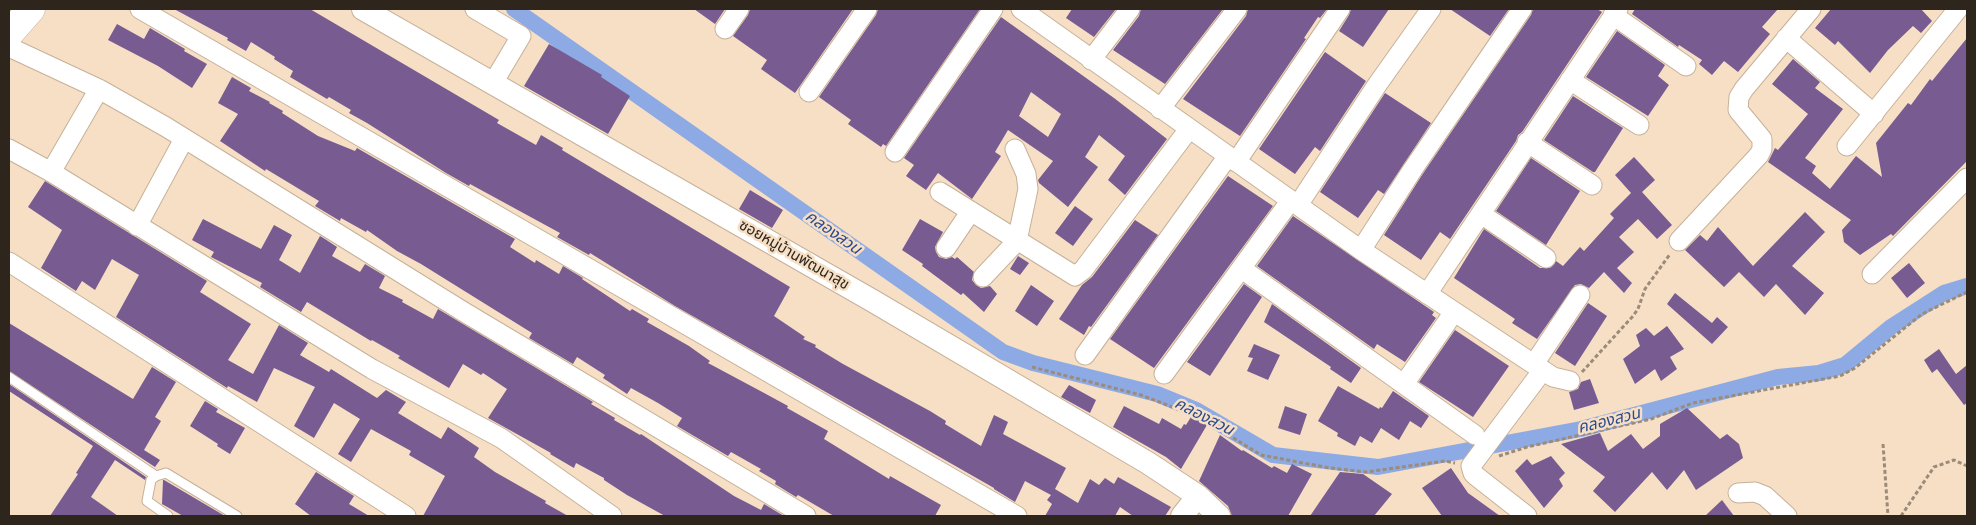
<!DOCTYPE html>
<meta charset="utf-8">
<style>
body{margin:0}
#map{position:relative;width:1976px;height:525px;overflow:hidden;background:#f6dfc5;font-family:Karla,sans-serif}
canvas{display:block}
.frame{position:absolute;inset:0;border:10px solid #2e261c;pointer-events:none}
</style>
<div id="map">
<canvas width="1976" height="525"></canvas>
<div class="frame"></div>
</div>
<script>
const c = document.querySelector('canvas').getContext('2d');
c.lineJoin = 'round';
const shape = rows => new Path2D(rows.map(r => 'M' + r).join(''));
function stroke(path, color, width, dash) { c.strokeStyle = color; c.lineWidth = width; c.lineCap = dash ? 'butt' : 'round'; c.setLineDash(dash || []); c.stroke(path); }
function paint(path, color) { c.fillStyle = color; c.fill(path, 'evenodd'); }
function drawText(font, color, halo, rows, align = 'center') {
  c.font = font + ' Karla,"Noto Sans Thai",sans-serif'; c.lineWidth = 5; c.setLineDash([]); c.textBaseline = 'middle'; c.strokeStyle = halo; c.fillStyle = color; for (const [text, x, y, turn = 0] of rows) {
    c.save(); c.translate(x, y); c.rotate((+turn || 0) * Math.PI / 180); c.textAlign = isNaN(turn) ? turn : align; if (halo) c.strokeText(text, 0, 0); c.fillText(text, 0, 0); c.restore();
  }
}
stroke(shape([
 [514,9,1003,352,1033,363,1157,394,1196,410,1273,455,1378,467,1581,429,1778,377,1819,373,1845,365,1891,327,1944,293,1967,286]
]), '#8daae4', 16);
paint(shape([
 [174,9,310,9,499,120,497,123,536,145,541,135,563,148,562,150,790,287,774,316,805,337,803,339,816,345,815,347,843,364,930,411,946,421,945,424,981,446,994,415,1008,422,1003,434,1066,468,1055,489,1078,503,1090,479,1099,485,1105,478,1114,484,1118,477,1171,507,1165,516,1133,516,1120,507,1115,516,1045,516,1052,504,1047,500,1051,495,1025,481,1015,502,994,489,994,488,675,306,590,253,589,255,557,237,560,233,470,184,469,186,446,173,367,123,349,113,351,110,329,97,327,99,290,77,293,71,274,59,275,57,251,42,246,51,227,40,228,38],
 [694,9,725,9,715,24],
 [750,9,853,9,795,93,761,69,767,60,733,36,748,15],
 [878,9,980,9,886,146,883,144,881,147,848,124,851,120,819,97,876,15],
 [1072,9,1116,9,1094,37,1066,18],
 [1141,9,1223,9,1165,84,1113,50,1139,16],
 [1248,9,1327,9,1320,18,1318,17,1304,38,1306,39,1240,136,1183,99,1246,16],
 [1351,9,1389,9,1363,47,1339,31,1349,15],
 [1450,9,1509,9,1490,36],
 [1533,9,1597,9,1602,12,1522,132,1518,135,1516,141,1450,239,1440,232,1421,260,1384,235,1422,175,1531,15],
 [1635,9,1778,9,1762,27,1770,34,1738,72,1724,61,1712,75,1699,64,1702,60,1679,45,1678,47,1632,14],
 [1831,9,1921,9,1932,21,1921,33,1913,26,1888,50,1870,73,1838,41,1835,45,1815,28],
 [1001,17,1114,98,1167,139,1125,195,1108,180,1125,156,1099,135,1085,157,1098,167,1068,207,1039,183,1038,180,1053,161,1008,130,995,152,1001,156,972,199,938,173,926,190,906,176,914,165,904,158],
 [1031,92,1061,114,1048,137,1019,116],
 [117,24,144,39,150,28,185,49,184,51,207,64,192,88,158,66,108,40],
 [1617,31,1665,65,1658,76,1669,85,1648,116,1586,77],
 [1967,38,1967,161,1893,236,1891,234,1860,255,1844,242,1842,230,1851,220,1768,162,1775,148,1778,150,1808,114,1772,84,1793,59,1820,82,1815,88,1843,109,1805,158,1816,166,1812,173,1830,189,1856,156,1882,177,1876,143,1908,103,1911,105,1930,79,1932,81],
 [549,44,602,75,601,77,630,96,608,134,524,86],
 [1325,52,1366,81,1320,151,1315,147,1295,174,1259,149],
 [232,77,251,88,249,91,270,102,269,103,283,111,282,113,318,136,355,151,357,148,515,239,510,247,535,263,536,260,559,274,563,266,583,278,582,279,630,311,632,309,649,319,647,322,689,346,710,361,708,363,766,394,788,406,787,408,828,431,824,439,889,479,890,476,941,505,935,516,834,516,798,495,796,497,775,484,776,481,759,471,761,469,731,452,728,456,677,426,682,418,658,403,631,388,627,394,603,378,605,375,577,357,573,364,529,338,532,333,421,264,397,251,367,230,366,232,341,218,340,221,315,206,319,201,266,169,265,171,220,141,238,114,218,103],
 [1385,93,1431,123,1384,194,1378,190,1358,218,1320,192],
 [1573,96,1623,128,1595,172,1593,172,1544,140],
 [1634,157,1655,180,1642,192,1672,225,1657,239,1638,219,1619,237,1634,252,1617,268,1632,283,1624,293,1604,272,1589,288,1581,284,1575,285,1537,339,1512,323,1515,319,1454,278,1484,229,1540,268,1550,268,1556,261,1563,266,1580,247,1584,251,1614,218,1610,214,1631,193,1615,175],
 [1531,158,1580,191,1546,245,1496,211],
 [1228,176,1273,206,1154,368,1110,339],
 [45,181,207,281,200,292,251,324,228,360,253,374,279,325,308,343,300,355,329,372,331,369,377,398,386,390,406,402,398,413,441,439,448,427,479,448,474,457,495,472,546,501,545,503,568,516,423,516,445,476,409,455,411,451,371,429,351,462,338,454,360,419,334,403,314,438,294,426,315,387,274,368,257,402,228,386,227,388,116,317,139,275,112,259,95,290,82,281,76,291,41,268,62,230,28,207],
 [750,190,783,210,772,228,739,209],
 [1075,206,1093,219,1073,246,1055,233],
 [1805,212,1825,232,1792,266,1824,293,1805,315,1776,284,1764,297,1739,272,1724,287,1685,250,1700,235,1707,241,1718,227,1753,266],
 [1293,216,1434,312,1432,315,1436,318,1405,362,1377,344,1374,349,1257,266],
 [203,219,261,249,274,225,292,235,279,260,300,273,320,236,325,239,337,247,332,256,360,272,365,264,385,276,379,288,403,300,402,302,433,319,438,309,593,402,591,404,615,418,614,420,640,435,641,434,734,496,761,510,764,504,784,516,665,516,627,495,604,480,604,478,576,463,574,468,550,454,551,453,488,418,507,389,483,373,481,375,463,364,449,388,398,358,400,356,372,340,371,341,307,302,301,312,260,287,262,283,211,257,214,252,192,240],
 [920,219,943,232,935,247,936,252,939,257,946,259,952,257,955,259,957,257,974,272,972,280,976,285,981,288,990,286,997,294,984,312,963,293,961,295,922,266,923,264,902,250],
 [1135,220,1158,235,1091,327,1089,326,1084,335,1059,319,1082,285,1092,277],
 [1018,256,1029,263,1020,275,1010,269],
 [1909,263,1925,283,1907,298,1891,278],
 [1244,284,1262,297,1210,376,1187,362],
 [1031,285,1054,301,1037,326,1015,311],
 [1675,293,1712,323,1717,317,1728,327,1712,344,1667,304],
 [1588,303,1607,316,1575,366,1555,353],
 [1272,304,1361,368,1351,383,1330,369,1331,367,1264,322],
 [9,323,133,399,152,367,176,382,155,417,161,421,144,450,160,460,155,467,9,371],
 [1667,326,1684,349,1670,357,1677,369,1661,381,1655,369,1635,384,1623,359,1640,346,1636,335,1646,328,1654,336],
 [1455,330,1509,366,1473,417,1419,382],
 [1254,344,1280,355,1268,380,1247,371,1253,358,1248,357],
 [1939,349,1956,374,1967,365,1967,403,1964,405,1937,369,1932,373,1924,360],
 [1590,379,1599,403,1574,410,1569,392,1578,389,1581,382],
 [9,384,146,477,145,480,115,460,91,497,118,516,50,516,78,474,76,473,93,446,9,391],
 [1069,385,1096,400,1090,413,1061,397],
 [1338,386,1379,409,1380,407,1382,408,1393,391,1429,416,1421,428,1410,421,1399,440,1381,428,1372,443,1360,436,1355,446,1337,436,1338,433,1318,421],
 [205,401,218,409,216,412,245,428,230,454,217,446,218,444,190,426],
 [1124,406,1159,424,1162,418,1181,429,1184,424,1186,425,1191,417,1207,425,1181,469,1166,457,1113,427],
 [1285,406,1307,414,1300,435,1278,428],
 [1687,408,1720,439,1727,434,1739,444,1743,458,1696,490,1684,470,1667,490,1652,472,1615,512,1593,491,1605,477,1561,444,1600,433,1608,451,1631,434,1643,449,1660,436,1660,424],
 [1220,435,1242,451,1243,450,1272,468,1274,466,1287,473,1292,464,1312,474,1288,516,1232,516,1228,506,1199,481],
 [1551,456,1565,473,1559,479,1563,486,1544,508,1515,471,1527,459,1532,465],
 [1451,468,1468,493,1500,516,1442,516,1422,488],
 [316,472,354,496,349,504,369,516,311,516,295,504],
 [1340,472,1363,474,1392,494,1374,516,1310,516],
 [163,480,164,480,225,516,183,516,162,504],
 [1722,500,1734,516,1705,516]
]), '#785b91');
const service = shape([
 [9,377,156,476,166,473,237,516],
 [156,476,151,480,147,501,168,516]
]);
const minor = shape([
 [140,9,1017,516],
 [475,9,521,36,493,83],
 [1021,9,1361,250,1553,377,1570,381],
 [1613,15,1686,66],
 [725,29,739,9],
 [1786,38,1874,114],
 [9,47,99,89,166,127,464,312,806,516],
 [1091,60,1130,9],
 [1570,80,1639,125],
 [809,92,867,9],
 [1160,109,1237,9],
 [1527,142,1592,185],
 [1847,146,1958,9],
 [9,149,51,172,372,369,501,438,612,516],
 [895,152,993,9],
 [1236,162,1340,9],
 [51,172,99,89],
 [940,192,1075,276,1083,270,1189,129],
 [1298,205,1377,85,1431,9],
 [1481,214,1546,258],
 [137,226,184,139],
 [1679,241,1759,155,1762,149,1762,139,1738,110,1739,97,1744,89,1811,9],
 [946,248,971,211],
 [1361,250,1413,169,1522,9],
 [9,262,406,516],
 [1242,269,1475,435],
 [1872,274,1967,178],
 [983,277,1017,241,1028,189,1026,174,1015,149],
 [1427,294,1618,9],
 [1085,355,1228,156],
 [1534,364,1580,295],
 [1164,374,1291,200],
 [1404,384,1454,312],
 [1738,493,1755,492,1765,496,1787,516],
 [1527,516,1476,476,1473,473,1471,466,1543,370]
]);
const tertiary = shape([
 [363,9,873,301,1148,463,1198,496,1219,516],
 [1182,516,1198,496]
]);
const primary = shape([
 [9,34,31,9]
]);
stroke(service, '#c6b198', 11);
stroke(minor, '#c6b198', 21);
stroke(tertiary, '#c6b198', 24);
stroke(primary, '#c6b198', 29);
stroke(shape([
 [1032,367,1141,395,1201,418,1261,455,1330,468,1366,472,1445,461,1455,463],
 [1582,372,1633,316,1638,309,1645,289,1670,254],
 [1883,444,1888,516],
 [1499,456,1527,447,1651,419,1693,403,1840,376,1855,368,1922,314,1967,292],
 [1901,516,1934,467,1954,460,1967,466]
]), '#9b8b78', 3, [4, 2.5]);
stroke(service, '#fff', 9);
stroke(minor, '#fff', 19);
stroke(tertiary, '#fff', 22);
stroke(primary, '#fff', 28);
drawText('15px', '#2e261c', '#f6dfc5', [
 ["ซอยหมู่บ้านพัฒนาสุข",794,255,30]
]);
drawText('italic 16px', '#2b4b90', '#f6dfc5', [
 ["คลองสวน",833,233,35],
 ["คลองสวน",1204,417,27],
 ["คลองสวน",1609,421,-14]
]);
</script>
